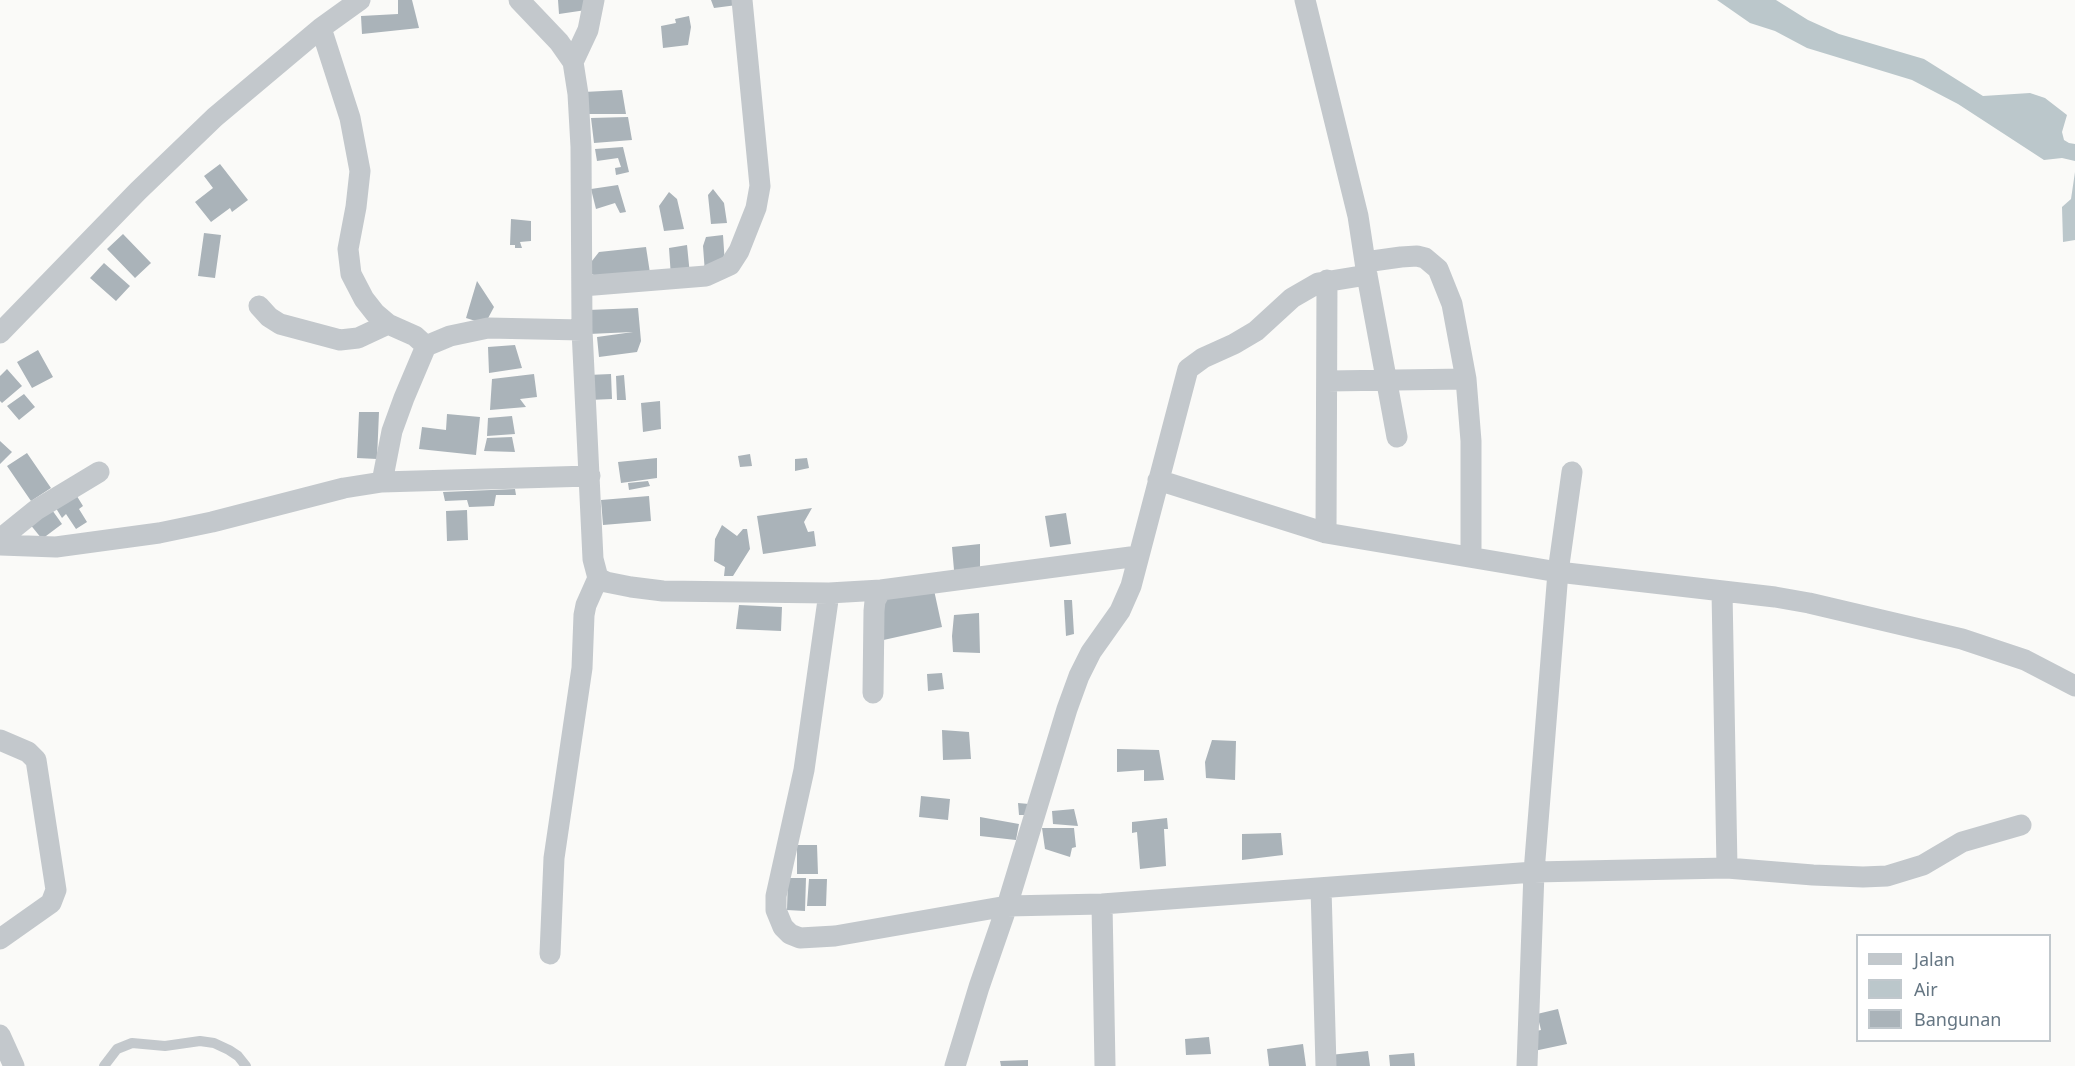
<!DOCTYPE html>
<style>
body{margin:0}
#map{position:relative;width:2075px;height:1066px;overflow:hidden;background:#fafaf8;font-family:"Noto Sans",sans-serif}
canvas{display:block}
.legend{position:absolute;left:1856px;top:934px;width:195px;height:108px;box-sizing:border-box;background:#fff;border:2px solid #c1c8cd;margin:0;padding:8px 10px;list-style:none;font-size:18px;color:#657683}
.legend li{display:flex;align-items:center;gap:12px;height:30px}
.legend b{width:30px;border:2px solid #c1c8cd}
</style>
<div id="map">
<canvas width="2075" height="1066"></canvas>
<ul class="legend">
<li><b style="height:8px;background:#c3c8cc"></b>Jalan</li>
<li><b style="height:16px;background:#bbc7cb"></b>Air</li>
<li><b style="height:16px;background:#aab3b9"></b>Bangunan</li>
</ul>
</div>
<script>
const c = document.querySelector('canvas').getContext('2d');
c.lineJoin = 'round';
function paint(path, color) { c.fillStyle = color; c.fill(path, 'evenodd'); }
const shape = rows => new Path2D(rows.map(r => 'M' + r).join(''));
function stroke(path, color, width, dash) { c.strokeStyle = color; c.lineWidth = width; c.lineCap = dash ? 'butt' : 'round'; c.setLineDash(dash || []); c.stroke(path); }
paint(shape([
 [1717,0,1776,0,1808,20,1839,34,1924,59,1983,96,2030,93,2045,98,2067,115,2062,132,2064,140,2069,143,2075,144,2075,161,2062,158,2044,160,1958,104,1912,80,1807,48,1775,31,1750,23],
 [2075,172,2075,240,2063,242,2062,207,2071,199]
]), '#bbc7cb');
paint(shape([
 [398,0,412,0,419,28,362,34,361,16,398,14],
 [558,0,584,0,586,10,559,14],
 [711,0,736,0,737,5,714,8],
 [689,16,691,27,688,45,663,48,661,26,676,23,675,19],
 [622,90,626,114,582,114,584,92],
 [628,117,632,140,594,143,591,118],
 [623,147,629,172,616,175,615,168,621,167,618,158,597,161,595,149],
 [220,164,248,200,232,212,230,208,211,222,195,202,213,188,204,176],
 [618,185,626,212,620,213,615,203,596,209,591,189],
 [713,189,724,203,727,223,711,224,708,195],
 [669,192,677,199,684,229,664,231,659,206],
 [511,219,531,221,531,241,520,242,522,248,515,248,515,245,510,245],
 [204,233,221,235,215,278,198,276],
 [123,234,151,263,135,278,107,249],
 [723,235,725,265,705,273,703,246,706,237],
 [687,245,690,275,671,277,669,248],
 [646,247,650,273,600,277,591,274,588,266,599,252],
 [104,263,130,286,116,301,90,278],
 [477,281,494,307,485,324,466,318],
 [638,308,641,341,637,352,599,357,597,337,633,332,589,334,588,310],
 [515,345,522,368,489,373,488,347],
 [38,350,53,377,32,388,17,362],
 [7,369,22,386,2,403,0,401,0,376],
 [534,374,537,397,520,399,526,407,490,410,492,379],
 [611,374,612,399,589,400,588,375],
 [624,375,626,400,617,400,616,376],
 [24,394,35,407,19,420,7,406],
 [660,401,661,429,643,432,641,403],
 [359,412,379,412,377,459,357,458],
 [447,414,480,417,476,455,419,449,422,427,446,430],
 [512,416,515,434,487,436,488,418],
 [512,437,515,452,484,451,487,438],
 [0,441,12,452,0,464],
 [27,453,51,488,31,501,7,466],
 [750,454,752,466,740,467,738,456],
 [657,458,657,478,621,483,618,462],
 [807,458,809,468,795,471,795,459],
 [648,481,650,486,629,490,628,483],
 [515,489,516,495,496,495,494,506,469,507,467,500,445,501,443,492],
 [75,493,83,506,79,509,87,522,76,529,66,514,62,518,54,505],
 [649,496,651,521,603,525,601,500],
 [50,507,62,524,42,539,29,523],
 [812,508,804,522,808,532,814,531,816,546,763,554,757,516],
 [467,510,468,540,447,541,446,511],
 [1066,513,1071,544,1050,547,1045,516],
 [722,525,737,536,743,529,747,529,750,549,733,576,724,576,725,567,714,561,715,539],
 [980,544,980,569,954,570,952,547],
 [934,590,942,627,879,641,880,600],
 [1064,600,1072,600,1074,634,1066,636],
 [739,605,782,607,781,631,736,629],
 [979,613,980,653,953,652,952,636,954,615],
 [942,673,944,689,928,691,927,674],
 [942,730,969,732,971,759,943,760],
 [1212,740,1236,741,1235,780,1206,778,1205,762],
 [1117,749,1159,750,1164,780,1144,781,1144,770,1117,772],
 [921,796,950,799,948,820,919,817],
 [1018,803,1029,804,1030,815,1019,815],
 [1074,809,1078,826,1053,824,1052,811],
 [980,817,1019,824,1016,840,980,836],
 [1167,818,1168,829,1164,829,1166,866,1140,869,1137,832,1132,833,1132,822],
 [1042,828,1074,828,1076,847,1072,848,1070,857,1045,849],
 [1281,833,1283,855,1242,860,1242,834],
 [797,845,817,845,818,874,797,874],
 [788,878,806,878,805,911,787,910],
 [809,879,827,879,826,906,807,906],
 [1558,1009,1567,1044,1534,1051,1530,1032,1541,1030,1537,1014],
 [1209,1037,1211,1054,1186,1055,1185,1039],
 [1303,1044,1306,1066,1269,1066,1267,1049],
 [1368,1051,1370,1066,1332,1066,1330,1055],
 [1414,1053,1415,1066,1390,1066,1389,1055],
 [1028,1060,1028,1066,1001,1066,1000,1061]
]), '#aab3b9');
stroke(shape([
 [104,1066,117,1049,132,1043,165,1046,200,1041,214,1043,229,1050,238,1056,246,1066]
]), '#c3c8cc', 10);
stroke(shape([
 [519,0,559,42,573,62,578,94,581,147,582,330,593,559,598,578,606,582,631,587,663,591,829,593,881,590,1138,556],
 [1305,0,1358,216,1367,275,1397,437],
 [321,28,350,118,360,171,356,207,348,249,351,274,364,299,375,313,388,324,415,336,426,346],
 [573,62,588,30,594,0],
 [1365,262,1401,257,1417,256,1425,258,1438,269,1452,304,1466,379,1471,441,1471,557],
 [582,286,706,276,730,265,739,251,756,208,760,186,742,0],
 [259,306,269,317,280,324,340,340,358,338,388,324],
 [0,333,138,191,215,117,321,28,360,0],
 [1327,381,1466,379],
 [1158,480,1326,533,1558,572,1775,597,1809,603,1962,639,2025,660,2075,686],
 [382,482,392,431,404,398,426,346,450,336,488,328,582,330],
 [1326,533,1327,280],
 [0,539,36,510,99,472],
 [0,545,56,547,159,533,212,522,344,488,382,482,590,476],
 [1722,591,1727,868],
 [829,593,804,770,776,896,776,910,783,927,790,934,800,938,835,936,1007,906,1102,904,1534,872,1727,868,1813,875,1863,877,1887,876,1923,865,1962,842,2021,825],
 [873,693,874,611,875,601,881,590],
 [0,740,28,752,36,760,56,890,51,903,0,939],
 [1321,888,1326,1066],
 [1102,904,1105,1066],
 [550,954,554,858,582,668,584,615,586,605,598,578],
 [0,1035,14,1066],
 [955,1066,979,987,1007,906,1067,709,1079,676,1091,652,1120,611,1131,586,1188,369,1203,358,1234,344,1256,331,1292,298,1318,283,1367,275],
 [1527,1066,1534,872,1558,572,1572,472]
]), '#c3c8cc', 21);
</script>
